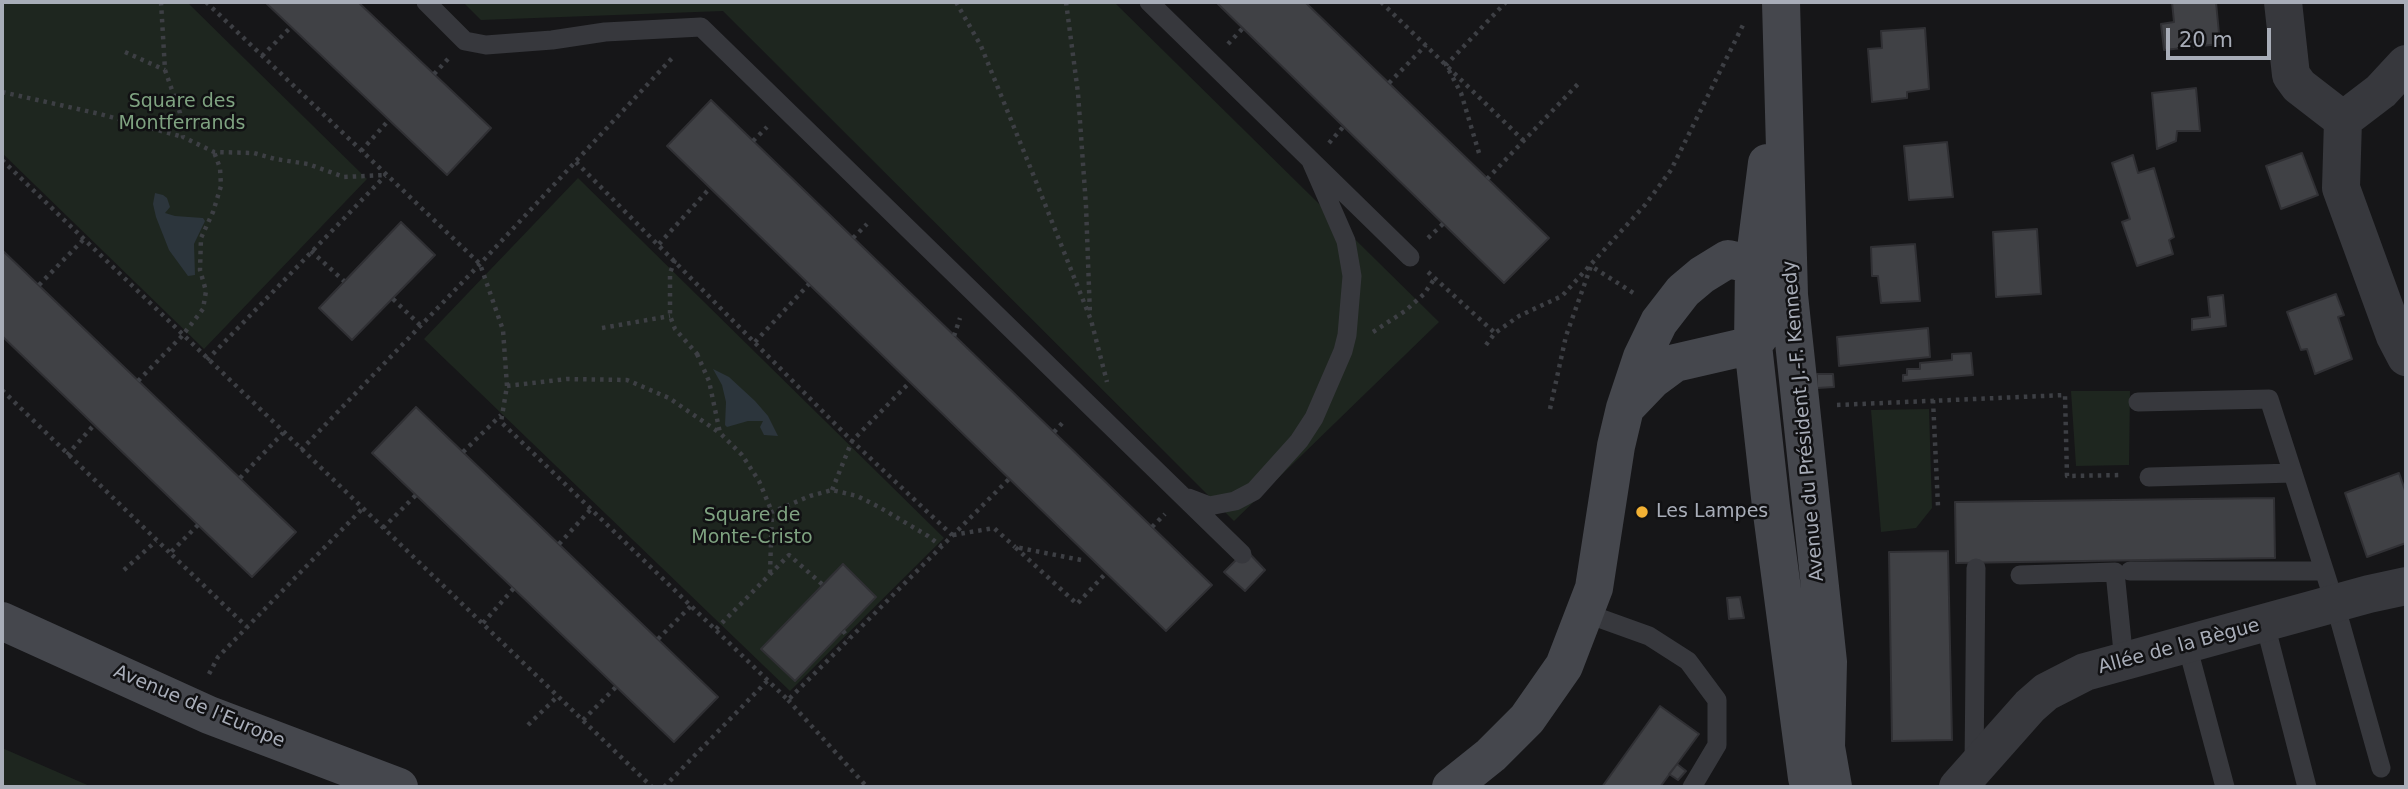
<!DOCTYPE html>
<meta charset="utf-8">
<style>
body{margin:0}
#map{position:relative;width:2408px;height:789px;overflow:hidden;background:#161618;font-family:"DejaVu Sans",sans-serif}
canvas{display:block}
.frame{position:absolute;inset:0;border:4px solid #a8adb8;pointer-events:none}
.scale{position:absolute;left:2166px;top:28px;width:105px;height:32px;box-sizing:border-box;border:4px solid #a8adb8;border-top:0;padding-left:9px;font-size:21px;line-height:24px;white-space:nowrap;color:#a8adb8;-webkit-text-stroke:5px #111113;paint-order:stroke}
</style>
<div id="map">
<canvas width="2408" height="789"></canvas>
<div class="frame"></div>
<div class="scale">20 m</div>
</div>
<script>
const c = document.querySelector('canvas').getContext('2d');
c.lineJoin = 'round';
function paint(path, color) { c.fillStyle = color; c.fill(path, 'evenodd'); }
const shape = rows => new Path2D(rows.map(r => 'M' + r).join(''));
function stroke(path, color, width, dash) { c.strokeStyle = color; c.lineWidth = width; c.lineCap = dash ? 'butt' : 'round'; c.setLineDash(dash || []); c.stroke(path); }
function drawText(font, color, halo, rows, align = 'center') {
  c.font = font + ' "DejaVu Sans",sans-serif'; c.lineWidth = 5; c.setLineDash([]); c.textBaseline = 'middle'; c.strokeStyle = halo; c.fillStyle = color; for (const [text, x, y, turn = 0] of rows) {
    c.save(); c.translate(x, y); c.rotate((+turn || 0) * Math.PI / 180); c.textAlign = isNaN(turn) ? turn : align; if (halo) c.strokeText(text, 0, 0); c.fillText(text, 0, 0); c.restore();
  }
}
paint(shape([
 [2,2,187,2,367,179,204,349,2,153],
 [463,2,1114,2,1439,322,1234,521,723,11,481,20],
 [578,178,944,538,790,691,424,339],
 [2071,391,2130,391,2129,465,2076,466],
 [1929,409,1932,508,1916,528,1881,532,1871,410],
 [2,748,92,787,2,787]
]), '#1e261f');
paint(shape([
 [155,193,163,195,167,198,170,207,165,213,175,216,203,218,205,221,194,244,195,275,188,276,169,250,156,217,153,204],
 [713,369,729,377,755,401,768,416,778,436,764,435,760,427,763,421,748,421,727,427,725,425,726,402,722,385]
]), '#2c353c');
const building = shape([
 [265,2,358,2,491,128,447,175,265,2],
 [1216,2,1305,2,1549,238,1504,283,1216,2],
 [2172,2,2216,2,2220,44,2164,50,2161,24,2174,22,2172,2],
 [1925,28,1929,89,1907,92,1907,98,1872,102,1868,49,1882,48,1881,31,1925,28],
 [2196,88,2200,131,2177,131,2176,141,2157,149,2152,93,2196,88],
 [711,100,1212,585,1166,631,667,146,711,100],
 [1947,142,1953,197,1909,200,1904,146,1947,142],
 [2302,153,2318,195,2281,209,2266,166,2302,153],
 [2133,155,2138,173,2154,168,2174,237,2169,240,2173,254,2137,266,2122,222,2130,219,2112,163,2133,155],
 [401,222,435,255,352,340,319,308,401,222],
 [2037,229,2041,294,1996,297,1993,232,2037,229],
 [1915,244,1920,301,1881,303,1878,276,1872,276,1871,247,1915,244],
 [2,250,296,532,252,577,2,336,2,250],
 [2336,294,2344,315,2338,317,2352,359,2315,374,2307,349,2301,350,2287,312,2336,294],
 [2223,295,2226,326,2192,330,2192,319,2210,317,2208,297,2223,295],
 [1928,328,1930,357,1839,366,1837,337,1928,328],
 [1971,353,1973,375,1903,381,1903,375,1907,375,1907,369,1920,369,1920,363,1952,360,1952,354,1971,353],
 [1817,374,1833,374,1834,387,1817,388,1817,374],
 [416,407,718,697,674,742,372,453,416,407],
 [2399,473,2406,493,2406,543,2367,557,2345,493,2399,473],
 [2274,498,2275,558,1956,563,1955,502,2274,498],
 [1246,550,1265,570,1245,591,1224,572,1246,550],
 [1948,551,1952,740,1892,741,1889,552,1948,551],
 [843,564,876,597,795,681,761,649,843,564],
 [1740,597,1744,618,1729,619,1727,598,1740,597],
 [1660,706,1699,734,1677,764,1660,787,1602,787,1660,706],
 [1677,764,1686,771,1678,780,1669,774,1677,764]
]);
paint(building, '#404145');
stroke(building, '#303034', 2);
stroke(shape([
 [161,2,165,70,180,113,183,137,214,152,254,153,275,159,308,164,344,177,385,175],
 [206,2,480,264,503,330,507,386,501,422,788,700,1009,479],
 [956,2,981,46,1035,179,1091,320,1107,382],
 [1066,2,1078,93,1086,206,1090,315],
 [1381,2,1524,141],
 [1228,44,1243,28],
 [125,52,165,70],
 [262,56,291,27],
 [434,74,448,59],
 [1389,83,1426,45],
 [2,92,100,114,183,137],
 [753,141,767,127],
 [1329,143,1344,126],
 [361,151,389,120],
 [1479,153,1461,93,1446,65,1506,2],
 [2,160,652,787],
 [576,162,852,441,952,535],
 [1487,179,1578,84],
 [853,238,867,224],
 [1428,238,1444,223],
 [659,244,710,188],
 [311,251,344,281],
 [675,260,670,273,670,316,675,329,698,355],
 [1428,272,1495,333],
 [39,285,83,240],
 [393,299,421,326],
 [602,328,670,316],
 [1373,332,1405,311,1424,294,1435,278],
 [954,336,960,318],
 [755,342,809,284],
 [1486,345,1495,333,1519,316,1562,296,1645,205,1671,170,1744,23],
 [697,354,709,381,720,433,742,455,759,481,772,512],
 [207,360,385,176],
 [138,381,182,336,203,309,206,291,200,270,201,238,213,212,221,186,220,168,214,152],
 [507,386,567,379,627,380,669,398,720,433],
 [2,390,170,553],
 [1933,400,1938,506],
 [1837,405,2065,395,2067,476,2122,475],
 [1550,409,1566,336,1591,266,1635,294],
 [1054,432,1065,420],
 [301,450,480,264,674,56],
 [463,452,501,415],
 [67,455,94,425],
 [240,478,283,433],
 [832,490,852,441,910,382],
 [198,525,170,553,247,627],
 [1152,527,1165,514],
 [383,528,416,495],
 [953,535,994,528,1015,547],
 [559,544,591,509],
 [1081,560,1015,547,1077,604,1106,573],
 [124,570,156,541],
 [770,573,772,512,810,496,832,490,857,496,879,507,928,536,941,546],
 [483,623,514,588],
 [716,629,789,555,823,585],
 [843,631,849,638],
 [658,639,691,606],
 [209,674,218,657,362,509],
 [788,700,867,787],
 [583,720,616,687],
 [528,725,558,696],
 [664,787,768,680]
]), '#3d3f44', 4.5, [3.5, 5]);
stroke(shape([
 [426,2,465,41,486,45,552,40,605,32,701,27,1242,554],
 [1149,2,1410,257],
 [2138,402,2269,399,2335,604,2381,768],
 [2149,477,2293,473],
 [1188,498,1209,506,1235,501,1254,491,1299,441,1314,418,1343,351,1347,335,1352,276,1346,241,1311,161],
 [2130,571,2324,571],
 [2020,575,2115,572,2124,662],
 [1585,613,1649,636,1688,661,1717,700,1717,745,1692,787],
 [2265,624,2307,787],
 [2187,645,2225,787],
 [1974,766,1976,568]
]), '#37383d', 19);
stroke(shape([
 [2283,2,2291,75,2299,86,2343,120,2341,188,2395,336,2406,357],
 [2343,120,2381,91,2406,64],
 [1958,787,2030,706,2046,692,2085,672,2369,594,2406,586]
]), '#37383d', 38);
stroke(shape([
 [1781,2,1789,295,1828,662,1826,747,1833,787],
 [1767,163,1754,265,1753,345,1771,506,1807,778],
 [1628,405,1652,380,1675,363,1753,345,1767,326],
 [2,621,209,715,399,787],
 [1451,787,1491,755,1527,719,1564,666,1594,588,1616,446,1625,408,1642,357,1659,322,1683,291,1702,275,1728,259,1754,265,1772,280]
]), '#45474d', 38);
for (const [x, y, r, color] of [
 [1642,512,7,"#f2b134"]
]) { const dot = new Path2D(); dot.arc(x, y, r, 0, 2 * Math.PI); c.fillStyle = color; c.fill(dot); stroke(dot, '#111113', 2.5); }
drawText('19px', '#7fa381', '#111113', [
 ["Square des",182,102],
 ["Montferrands",182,124],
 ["Square de",752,516],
 ["Monte-Cristo",752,538]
]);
drawText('19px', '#a8adb8', '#111113', [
 ["Avenue du Président J.-F. Kennedy",1804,421,-95],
 ["Allée de la Bègue",2179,647,-15],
 ["Avenue de l'Europe",199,707,23]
]);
drawText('19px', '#a8adb8', '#111113', [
 ["Les Lampes",1656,512]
], 'left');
</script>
